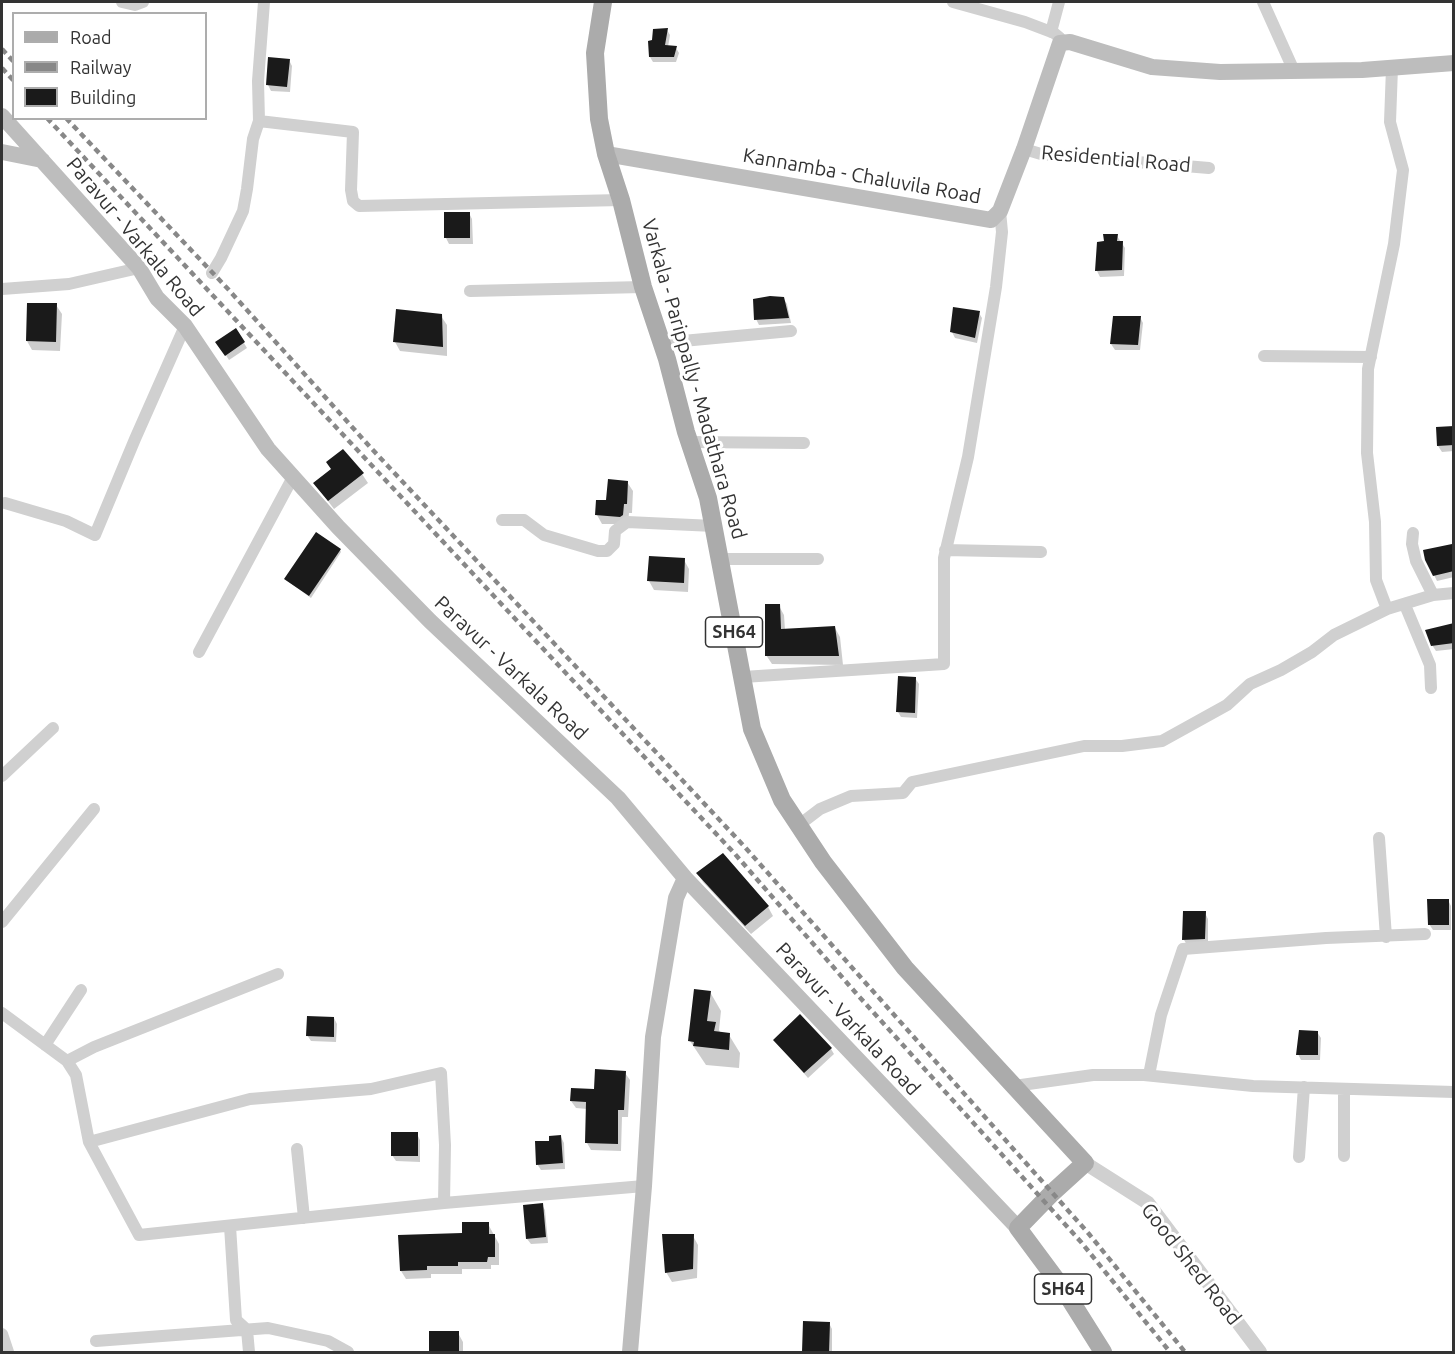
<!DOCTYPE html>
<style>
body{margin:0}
#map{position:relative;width:1455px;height:1354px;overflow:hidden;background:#fff;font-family:Ubuntu,sans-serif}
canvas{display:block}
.frame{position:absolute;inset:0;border:3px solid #333;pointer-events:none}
.legend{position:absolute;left:12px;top:12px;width:195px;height:108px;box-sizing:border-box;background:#fff;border:2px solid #adadad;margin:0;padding:8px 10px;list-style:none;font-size:18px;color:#333}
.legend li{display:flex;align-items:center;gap:12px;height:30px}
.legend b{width:30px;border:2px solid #adadad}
</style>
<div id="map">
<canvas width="1455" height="1354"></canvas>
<div class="frame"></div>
<ul class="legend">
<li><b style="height:8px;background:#ababab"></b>Road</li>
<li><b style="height:8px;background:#888"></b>Railway</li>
<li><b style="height:16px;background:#1a1a1a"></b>Building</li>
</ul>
</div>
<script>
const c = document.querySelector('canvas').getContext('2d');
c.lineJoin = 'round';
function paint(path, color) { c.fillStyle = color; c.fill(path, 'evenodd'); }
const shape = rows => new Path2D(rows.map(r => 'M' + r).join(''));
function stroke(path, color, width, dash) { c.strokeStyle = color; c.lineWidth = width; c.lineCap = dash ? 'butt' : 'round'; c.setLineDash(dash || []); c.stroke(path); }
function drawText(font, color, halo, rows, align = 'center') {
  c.font = font + ' Ubuntu,sans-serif'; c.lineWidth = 6; c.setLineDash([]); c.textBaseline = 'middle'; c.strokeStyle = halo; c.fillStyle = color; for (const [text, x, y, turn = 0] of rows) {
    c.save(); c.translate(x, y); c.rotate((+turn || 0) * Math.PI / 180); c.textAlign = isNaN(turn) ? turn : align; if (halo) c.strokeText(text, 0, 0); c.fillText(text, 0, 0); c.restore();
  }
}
paint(shape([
 [667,30,670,35,668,47,676,48,679,53,676,62,653,62,650,57],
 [289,60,292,66,290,92,271,91,268,85],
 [469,213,472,219,473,244,449,244,446,238,445,214],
 [1117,236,1125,248,1124,276,1100,277,1097,271,1099,243],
 [783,298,787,304,791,323,759,325,756,319],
 [56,305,62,314,60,351,32,350,27,341],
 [979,313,982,318,977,343,955,338,952,332],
 [441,316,447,325,447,356,400,351,395,342],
 [1114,317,1140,317,1143,323,1140,350,1115,350,1111,344],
 [236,330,247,348,229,360,218,343],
 [1454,427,1454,451,1442,452,1438,446,1437,428],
 [332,470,362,474,368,483,334,509,315,484],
 [627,482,633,491,632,513,629,513,628,524,602,524,597,515],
 [1451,546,1454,549,1454,577,1437,581,1434,575],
 [340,550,341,552,311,598,285,579],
 [684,560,689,569,688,592,654,590,649,581],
 [779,606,784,615,785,630,835,628,840,637,843,665,772,664,766,655],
 [1454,624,1454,649,1436,651,1432,645],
 [915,678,919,684,917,718,901,717,898,712],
 [698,874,768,907,773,916,751,934,703,882],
 [1448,900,1451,906,1451,930,1433,930,1429,924],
 [1205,913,1208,919,1208,944,1187,945,1184,940],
 [710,992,721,1011,719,1030,721,1034,729,1035,740,1053,739,1068,706,1065,690,1041],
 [334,1018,337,1024,336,1042,311,1041,307,1035],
 [1317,1032,1321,1038,1320,1060,1301,1060,1298,1054],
 [775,1040,831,1049,834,1054,808,1078],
 [625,1073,630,1080,628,1117,622,1117,621,1151,591,1150,587,1143,587,1109,576,1108,571,1101,595,1091],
 [417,1134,420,1140,420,1162,396,1161,392,1155],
 [561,1137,564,1143,565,1169,541,1170,537,1164,550,1142],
 [542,1205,545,1210,548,1243,531,1244,527,1239],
 [488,1224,499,1244,499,1265,491,1265,491,1269,462,1269,462,1274,431,1274,431,1278,406,1279,401,1271,464,1234],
 [693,1236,698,1245,697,1278,672,1282,666,1272],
 [829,1323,832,1329,832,1352,804,1352],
 [458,1333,463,1342,463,1352,430,1352]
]), '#0003');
paint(shape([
 [668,28,665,45,677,46,674,57,649,57,648,41,652,40,653,29],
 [268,57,290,59,287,87,266,85],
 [444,212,470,212,470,238,444,238],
 [1103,234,1118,234,1117,241,1123,241,1122,270,1095,271,1097,242,1104,241],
 [770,296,784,297,789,318,754,320,753,299],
 [27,303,57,303,56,342,26,341],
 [953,307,980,311,975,338,950,332],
 [396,309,442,314,443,347,393,342],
 [1113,316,1141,316,1138,345,1110,344],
 [236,328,245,342,225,356,215,342],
 [1454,426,1454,445,1437,446,1436,427],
 [343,449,364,473,328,501,313,483,331,469,326,462],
 [608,479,628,481,627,504,624,504,623,515,620,517,595,515,596,500,606,500],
 [316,532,341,549,309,596,284,579],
 [1452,544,1454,571,1433,576,1425,560,1423,550],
 [649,556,685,558,684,583,647,581],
 [765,604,780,604,781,629,835,626,839,656,765,656],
 [1454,623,1454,643,1431,646,1425,630],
 [898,676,916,677,915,713,896,712],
 [723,853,769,906,745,926,696,873],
 [1427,899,1449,899,1449,925,1428,925],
 [1183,911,1206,911,1205,939,1182,940],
 [694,989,711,991,707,1021,716,1022,714,1031,730,1033,729,1050,693,1046,694,1042,688,1041],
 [800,1014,832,1048,804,1073,773,1040],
 [307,1016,334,1017,334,1037,306,1036],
 [1299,1030,1318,1031,1318,1055,1296,1055],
 [595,1069,626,1071,624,1110,618,1110,618,1144,585,1143,586,1102,570,1101,571,1088,594,1089],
 [391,1132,418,1132,418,1156,391,1156],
 [561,1135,563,1163,536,1165,535,1141,549,1141,549,1136],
 [543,1203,546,1237,526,1239,523,1205],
 [462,1222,489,1222,489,1234,495,1234,495,1257,488,1257,487,1262,458,1262,458,1266,427,1266,427,1270,400,1271,398,1235,462,1233],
 [662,1234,694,1234,693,1269,665,1273],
 [803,1321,830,1322,829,1353,802,1352],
 [429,1331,459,1331,459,1353,429,1353]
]), '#1a1a1a');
stroke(shape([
 [122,2,135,5,143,2],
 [953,2,1025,22,1054,33,1060,38,1060,43],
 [1263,2,1294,71],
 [1051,32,1059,2],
 [259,121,353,132,351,190,353,201,359,206,621,200],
 [1024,149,1041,154,1209,168],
 [212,273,221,258,243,211,247,189,253,139,259,121,258,81,264,2],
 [2,289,69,284,139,268],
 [470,291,643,287],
 [661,343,791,331],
 [1264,356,1371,357],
 [689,442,804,443],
 [5,503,66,521,95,535,135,439,185,326],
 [502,520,524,520,544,535,598,551,607,551,614,544,615,531,627,522,714,526],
 [1413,533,1412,544,1416,561,1433,595],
 [945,550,1041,552],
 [721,559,818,559],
 [1405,605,1430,665,1431,688],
 [1387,609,1376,580,1375,522,1367,453,1368,369,1394,244,1403,170,1390,122,1392,68],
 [199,652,293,477],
 [743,677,944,664,944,558,968,457,996,287,1002,232,1000,211],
 [2,776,53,728],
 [799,825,820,809,851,796,903,793,912,782,1084,746,1122,746,1162,741,1227,705,1250,684,1281,670,1312,652,1334,635,1387,609,1433,595,1454,593],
 [1379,838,1386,937],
 [2,922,94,809],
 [2,1013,67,1061,76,1075,89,1142,139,1235,444,1203,644,1186],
 [45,1045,81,990],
 [67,1061,94,1047,278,974],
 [1149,1075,1161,1015,1183,949,1326,938,1425,934],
 [1014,1086,1093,1075,1144,1075,1253,1086,1454,1092],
 [89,1142,250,1099,371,1089,441,1073,445,1145,444,1203],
 [297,1149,304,1218],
 [1344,1156,1344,1089],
 [1299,1157,1304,1087],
 [230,1226,236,1320,247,1330,249,1352],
 [2,1334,8,1352],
 [96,1341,268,1328,328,1341,348,1352]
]), '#d0d0d0', 12);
stroke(shape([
 [1085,1163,1148,1203,1260,1352]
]), '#d0d0d0', 14);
stroke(shape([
 [2,116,139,268,157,298,185,326,268,449,338,527,430,621,618,798,685,878,1018,1228],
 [2,152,42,160],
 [606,154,991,220,1000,211,1024,149,1060,43,1070,42,1152,67,1220,72,1362,70,1454,63],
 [630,1352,644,1186,653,1037,676,898,685,878]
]), '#bdbdbd', 16);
stroke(shape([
 [603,2,595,53,599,119,606,154,621,200,643,287,667,359,686,432,708,498,752,729,782,800,823,862,905,968,1085,1163,1052,1193,1018,1228,1064,1290,1103,1352]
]), '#ababab', 18);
stroke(shape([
 [2,49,14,62],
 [2,68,14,81],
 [47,118,735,854,855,992,1081,1242,1170,1352],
 [66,118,228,289,371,448,743,845,1089,1234,1185,1352]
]), '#888', 4.5, [6, 4.5]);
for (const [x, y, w] of [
 [734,632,57],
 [1063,1289,57]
]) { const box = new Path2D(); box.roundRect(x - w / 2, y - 15, w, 30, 4.5); c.fillStyle = '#fff'; c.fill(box); stroke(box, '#333', 1.5); }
drawText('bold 18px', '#333', null, [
 ["SH64",734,632],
 ["SH64",1063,1289]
]);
drawText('20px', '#333', '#fff', [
 ["Residential Road",1116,159,5],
 ["Kannamba - Chaluvila Road",862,176,10],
 ["Paravur - Varkala Road",135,237,50],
 ["Varkala - Parippally - Madathara Road",694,379,74],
 ["Paravur - Varkala Road",511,668,43],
 ["Paravur - Varkala Road",848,1019,47],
 ["Good Shed Road",1191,1264,52]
]);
</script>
